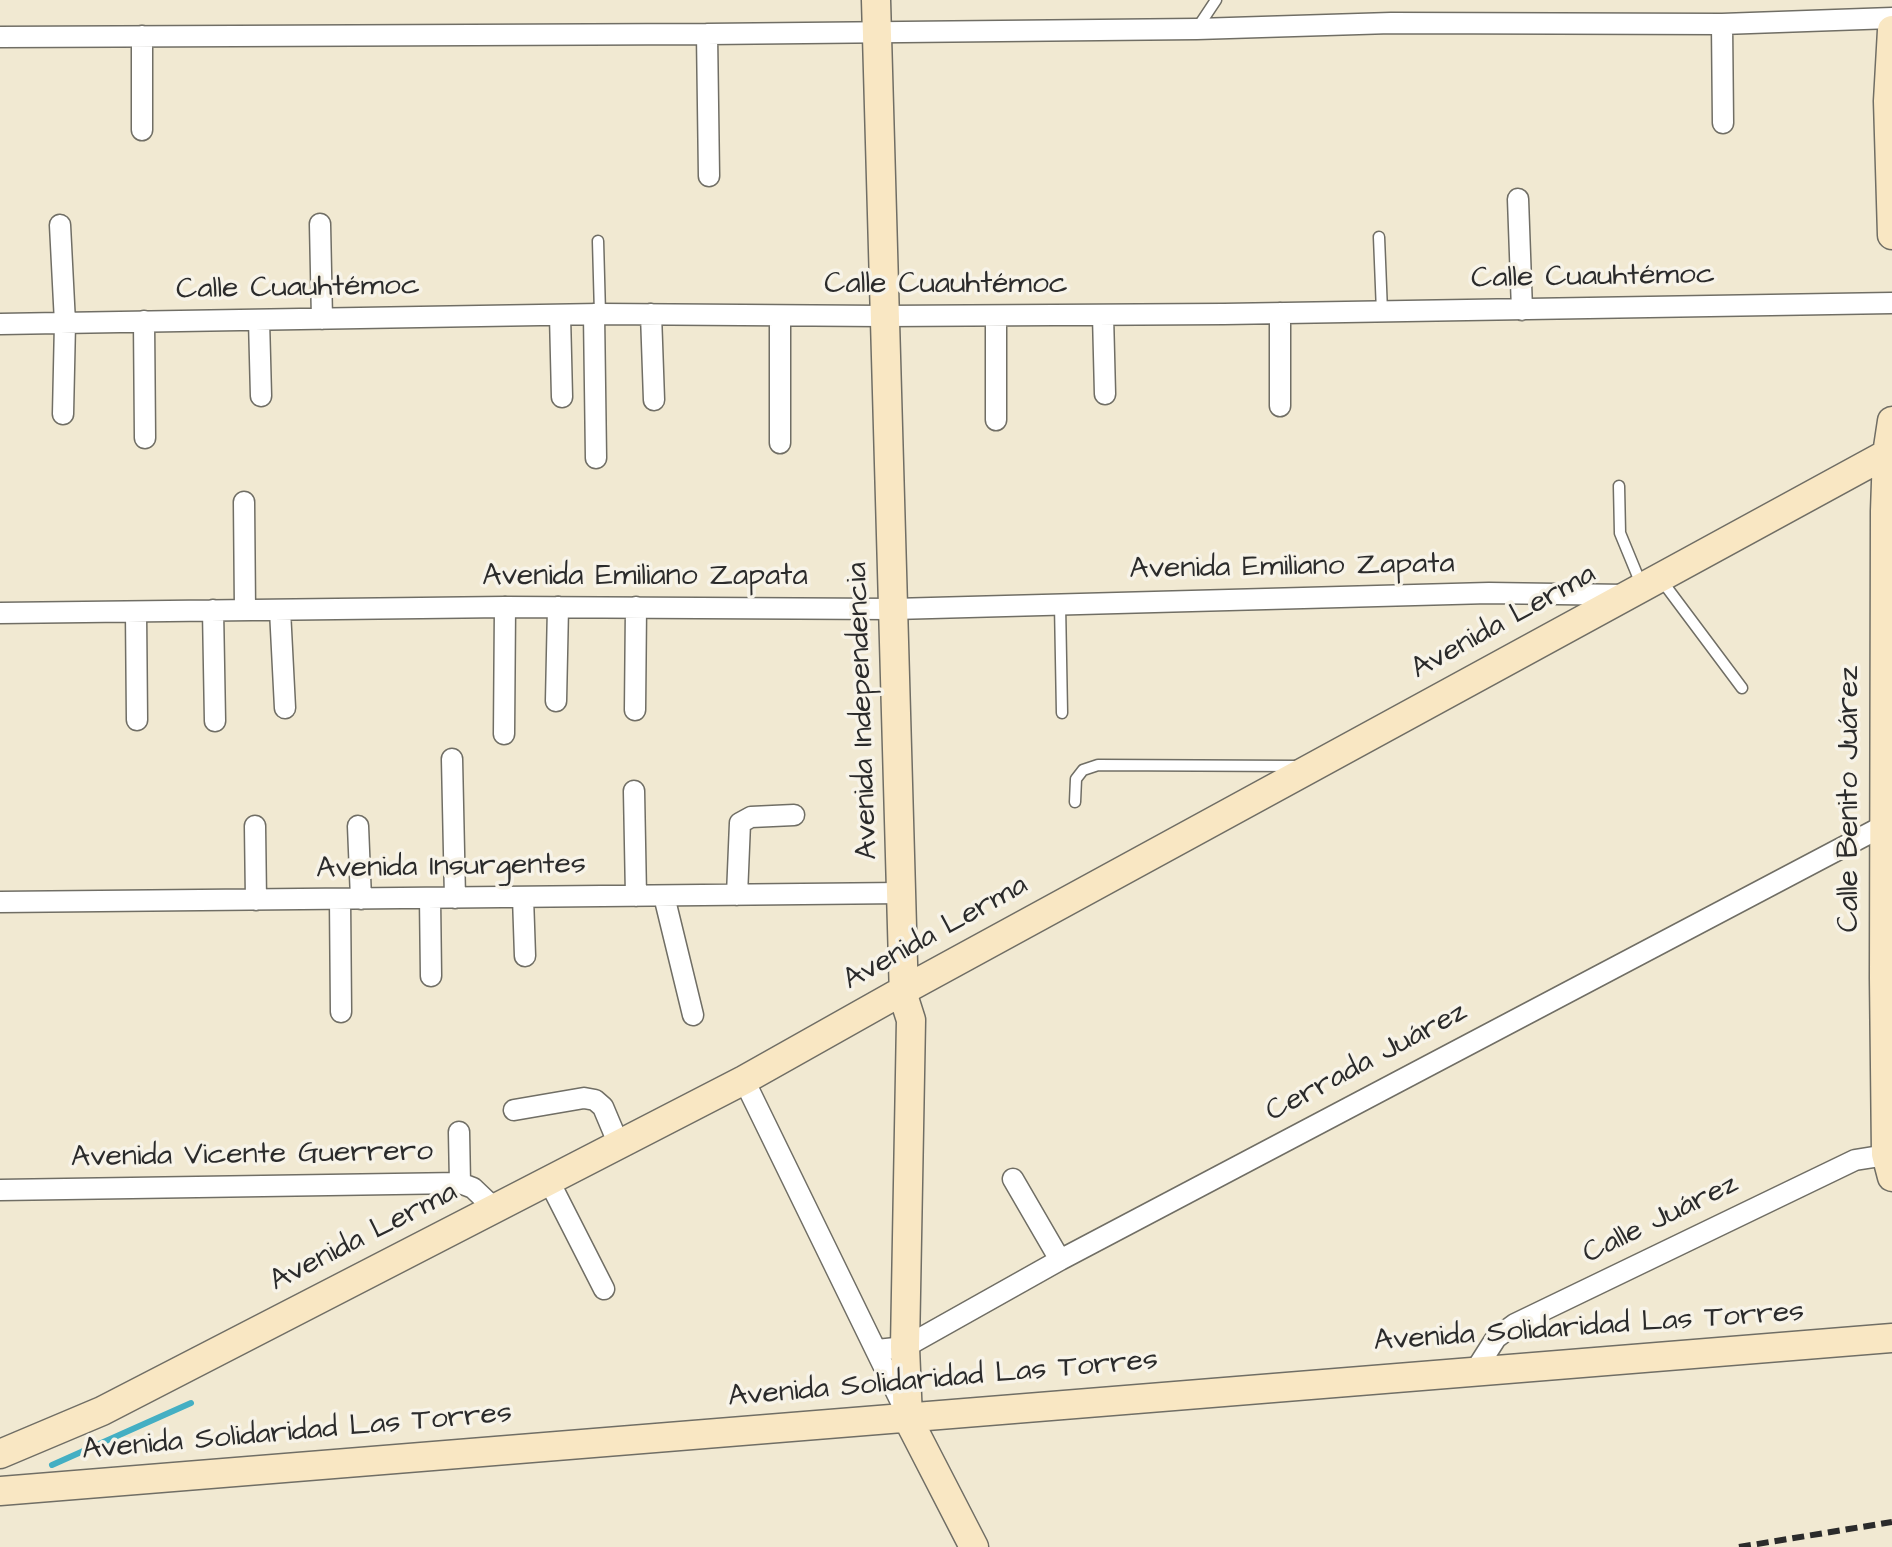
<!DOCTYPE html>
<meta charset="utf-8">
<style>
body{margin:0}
canvas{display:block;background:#f1e9d2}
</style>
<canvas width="1892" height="1547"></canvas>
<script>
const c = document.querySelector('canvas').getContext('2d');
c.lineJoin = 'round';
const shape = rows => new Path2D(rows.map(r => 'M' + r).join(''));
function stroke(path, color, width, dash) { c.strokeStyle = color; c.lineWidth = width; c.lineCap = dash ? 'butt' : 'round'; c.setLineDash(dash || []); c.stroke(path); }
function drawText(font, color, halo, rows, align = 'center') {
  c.font = font + ' "Architects Daughter",sans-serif'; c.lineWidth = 7; c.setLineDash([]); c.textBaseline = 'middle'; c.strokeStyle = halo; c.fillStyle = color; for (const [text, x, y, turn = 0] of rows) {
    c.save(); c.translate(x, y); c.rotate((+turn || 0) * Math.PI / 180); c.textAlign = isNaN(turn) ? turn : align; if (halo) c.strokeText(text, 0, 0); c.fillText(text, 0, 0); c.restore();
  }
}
stroke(shape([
 [52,1465,191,1403]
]), '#44afc3', 6);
const service = shape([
 [1198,27,1216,0],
 [1379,237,1382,312],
 [598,241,600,314],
 [1619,486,1620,533,1641,584],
 [1662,581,1742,688],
 [1060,604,1062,713],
 [1075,802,1076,779,1083,770,1098,765,1298,766]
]);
const minor = shape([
 [1722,24,1723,123],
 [707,34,709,176],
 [142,36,142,130],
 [0,37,707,34,1197,29,1391,23,1722,24,1892,18],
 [1518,199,1522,310],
 [320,224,322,319],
 [60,225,65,323,63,414],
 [594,314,596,458],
 [651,314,654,400],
 [560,315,562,397],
 [1103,315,1105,394],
 [996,316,996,420],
 [259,320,261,396],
 [144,321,145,438],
 [0,324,600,314,884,316,1224,314,1892,303],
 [1280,406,1280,313],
 [780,443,780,316],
 [244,502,245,610],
 [213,610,215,721],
 [280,610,285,708],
 [136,612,137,720],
 [0,613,505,607,894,609,1489,593,1626,595],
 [556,701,558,607],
 [635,710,636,607],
 [504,734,505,607],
 [452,759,455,898],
 [634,791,636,896],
 [255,826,256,900],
 [358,826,361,899],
 [737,895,740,823,751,817,794,815],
 [664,896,693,1015],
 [523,897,525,956],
 [430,898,431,976],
 [340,899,341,1012],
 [0,902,903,893],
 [744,1080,904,1408],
 [514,1110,584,1098,595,1100,603,1107,619,1145],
 [459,1132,460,1183],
 [1013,1179,1060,1260],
 [549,1181,604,1289],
 [0,1190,460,1183,473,1188,495,1209],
 [877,1350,905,1347,1060,1260,1885,825],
 [1475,1371,1496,1338,1515,1324,1855,1160,1892,1154]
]);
const secondary = shape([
 [876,0,904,998,911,1020,905,1347,908,1419,974,1547],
 [1892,30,1888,101,1892,235],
 [1892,421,1887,454,1885,511,1884,978,1886,1154,1892,1177],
 [0,1454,102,1411,744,1080,904,990,1892,451],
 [0,1491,1892,1338]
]);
stroke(service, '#706e65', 13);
stroke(minor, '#706e65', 23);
stroke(secondary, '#706e65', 31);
stroke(service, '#fff', 10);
stroke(minor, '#fff', 20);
stroke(secondary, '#f9e7c3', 28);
stroke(shape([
 [1739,1547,1892,1522]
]), '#2b2b2b', 6, [12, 6]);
drawText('30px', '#2b2b2b', '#f7f3e8', [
 ["Calle Cuauhtémoc",1593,278,-1],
 ["Calle Cuauhtémoc",946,286],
 ["Calle Cuauhtémoc",298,289,-1],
 ["Avenida Emiliano Zapata",1292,568,-1],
 ["Avenida Emiliano Zapata",645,578],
 ["Avenida Lerma",1504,623,-29],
 ["Avenida Independencia",864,711,-92],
 ["Calle Benito Juárez",1851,799,-90],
 ["Avenida Insurgentes",451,868,-1],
 ["Avenida Lerma",936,934,-29],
 ["Cerrada Juárez",1367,1063,-28],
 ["Avenida Vicente Guerrero",252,1156,-1],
 ["Calle Juárez",1661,1220,-26],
 ["Avenida Lerma",364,1238,-27],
 ["Avenida Solidaridad Las Torres",1589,1328,-4],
 ["Avenida Solidaridad Las Torres",943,1380,-5],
 ["Avenida Solidaridad Las Torres",297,1433,-5]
]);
</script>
